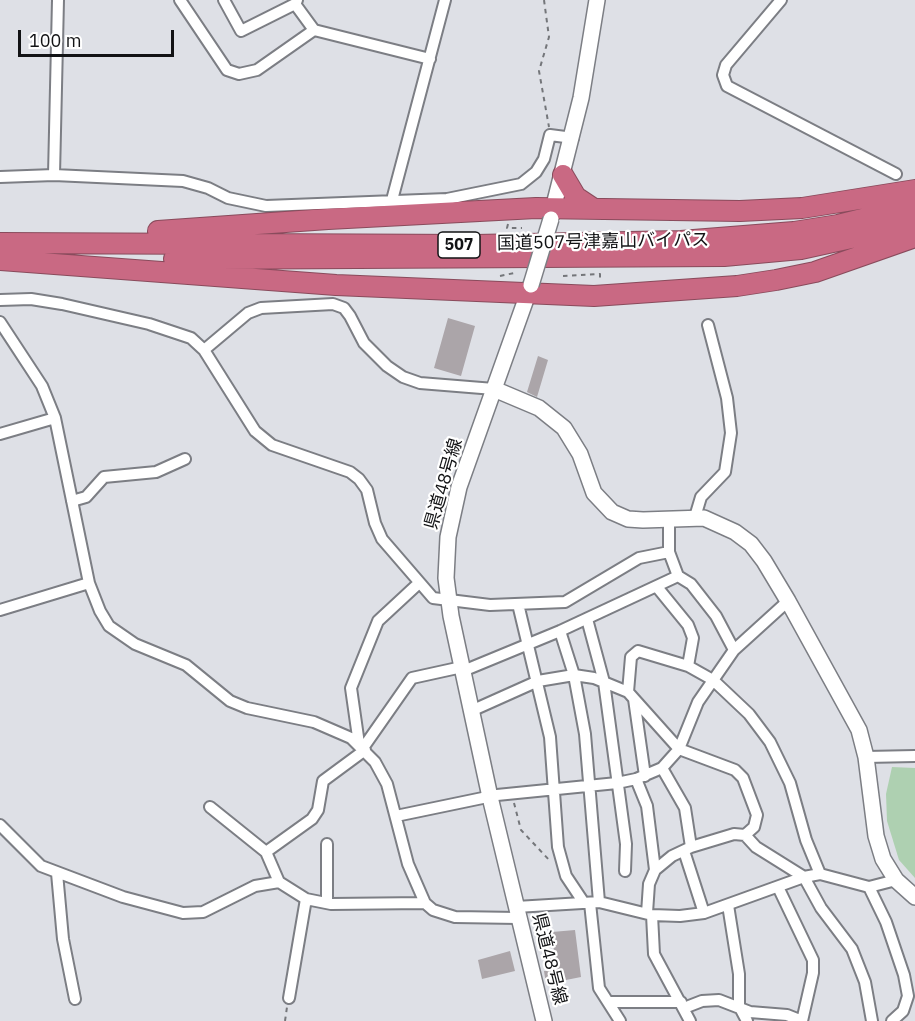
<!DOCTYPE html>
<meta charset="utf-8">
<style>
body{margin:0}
#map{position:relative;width:915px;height:1021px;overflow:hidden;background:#dee0e6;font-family:"IBM Plex Sans",sans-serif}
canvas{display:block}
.scale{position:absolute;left:18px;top:30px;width:156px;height:27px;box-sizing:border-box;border:3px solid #121315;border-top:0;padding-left:8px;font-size:18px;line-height:21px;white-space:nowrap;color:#121315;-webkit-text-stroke:4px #fff;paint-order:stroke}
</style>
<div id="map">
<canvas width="915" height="1021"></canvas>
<div class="scale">100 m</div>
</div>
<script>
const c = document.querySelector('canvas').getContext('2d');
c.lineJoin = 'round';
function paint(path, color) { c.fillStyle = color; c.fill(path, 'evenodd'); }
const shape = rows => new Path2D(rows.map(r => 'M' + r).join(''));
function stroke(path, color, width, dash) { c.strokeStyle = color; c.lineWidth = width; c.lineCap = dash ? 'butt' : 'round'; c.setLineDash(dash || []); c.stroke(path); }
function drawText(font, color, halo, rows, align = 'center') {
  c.font = font + ' "IBM Plex Sans","Noto Sans JP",sans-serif'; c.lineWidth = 4.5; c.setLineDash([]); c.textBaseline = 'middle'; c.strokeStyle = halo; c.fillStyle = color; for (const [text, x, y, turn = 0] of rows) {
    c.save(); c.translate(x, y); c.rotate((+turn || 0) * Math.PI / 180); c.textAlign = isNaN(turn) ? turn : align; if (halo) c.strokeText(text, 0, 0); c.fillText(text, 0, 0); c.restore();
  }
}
paint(shape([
 [892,767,915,768,915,878,899,860,887,821,886,794]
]), '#aed0b1');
paint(shape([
 [448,318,475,326,461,376,434,368],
 [538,356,548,360,537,397,527,392],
 [575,930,581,977,546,984,544,971,551,971,549,952,554,952,552,932],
 [510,951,515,971,482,979,478,960]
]), '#aba5a9');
const street = shape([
 [180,0,227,70,239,74,257,70,314,30,430,59],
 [224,0,241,31,295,4,297,0],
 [781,0,726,65,723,75,727,86,896,174],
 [295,4,314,30],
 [54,175,58,0],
 [0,177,54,175,183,181,208,188,228,198,266,206,447,199,521,184,536,172,544,159,550,135,573,138],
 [392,200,445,0],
 [0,300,31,299,62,304,149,324,191,338,204,350,255,431,272,445,350,472,359,479,367,490,375,523,382,539,433,598,490,605,565,602,639,558,669,552],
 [0,322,42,386,55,418,89,583,100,611,109,626,135,644,186,665,230,701,247,708,314,722,351,738,375,762,387,784,408,864,425,903,433,910,455,917,518,918],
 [204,350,248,313,261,308,333,304,344,308,350,316,364,343,387,366,403,377,420,383,494,389],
 [0,434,55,418],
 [72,501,86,497,104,477,156,472,185,459],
 [695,517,701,497,725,472,731,433,727,398,708,325],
 [669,518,669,552,678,576],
 [657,587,688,625,693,638,688,666],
 [518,604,550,737,558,847,566,876,584,903],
 [0,610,89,583],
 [587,619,604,682,626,844,625,871],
 [560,631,574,675,585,734,599,902],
 [463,671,560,631,678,576,691,584,716,616,734,650],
 [628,692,631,657,638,651,688,666,713,680,749,714,770,742,790,783,806,840,820,874],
 [634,699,645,776],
 [471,711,538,681,574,675,594,678,628,692,679,749,735,770,743,778,757,815,754,827,745,835],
 [359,744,351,688,378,621,419,583],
 [363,748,412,678,462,667],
 [866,757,915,756],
 [662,768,685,808,691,847],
 [636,779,647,806,655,870,649,884,647,913],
 [210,807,266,852,279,882],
 [396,816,497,795,617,783,636,779,662,768,679,749,698,702,734,650,788,601],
 [0,825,41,866,123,897,183,913,203,912,255,886,279,882,306,899,331,904,425,903],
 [327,844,327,903],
 [684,851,704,913],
 [266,852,312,819,318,810,323,781,365,750],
 [655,870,672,856,691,847,734,834,745,835,756,847,804,877,821,908,852,949,865,982,872,1021],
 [57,873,63,939,75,999],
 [778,887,813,960,813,973,802,1021],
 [869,887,886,922,904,975,908,996,903,1011,892,1021],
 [590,903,599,988,620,1021],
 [728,905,739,974,739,1006,747,1021],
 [516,907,599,902,652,915,680,916,704,913,804,877,820,874,869,887,896,880],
 [652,915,654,954,690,1021],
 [289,998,306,899],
 [608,1002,681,1002],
 [684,1008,702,1001,719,1000,750,1012,787,1015,802,1021]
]);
const secondary = shape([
 [551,217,581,98,597,0],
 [531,285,459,487,448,537,446,578,451,616,490,797,544,1021],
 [494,389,539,408,564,428,580,454,594,493,612,512,628,519,643,520,704,518,735,532,751,544,764,561,788,601,859,730,866,757,876,836,883,859,896,880,915,897]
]);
const highway = shape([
 [563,175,576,197,591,207],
 [158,231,328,219,536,208,740,211,802,208,915,190],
 [0,243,475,245,681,241,794,232,838,225,915,206],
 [174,259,724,256,801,249,915,224],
 [0,260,336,285,594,296,737,286,776,280,815,272,915,237]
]);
stroke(street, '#7c7e84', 14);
stroke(secondary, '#7c7e84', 18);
stroke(highway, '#894b5c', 22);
stroke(shape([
 [544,0,549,37,539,71,549,127],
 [508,224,507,228,522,228],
 [500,276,514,273],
 [563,276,600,274,600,282],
 [514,803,521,830,551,862],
 [285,1021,287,1007]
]), '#74767a', 2, [4.5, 4.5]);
stroke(street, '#fff', 10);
stroke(secondary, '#fff', 15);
stroke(highway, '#c96983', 20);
const secondaryBridge = shape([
 [531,285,551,219]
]);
stroke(secondaryBridge, '#7c7e84', 18, []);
stroke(secondaryBridge, '#fff', 15);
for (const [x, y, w] of [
 [459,245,42]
]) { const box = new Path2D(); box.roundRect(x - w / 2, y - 13, w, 26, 4.5); c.fillStyle = '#fff'; c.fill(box); stroke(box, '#121315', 1.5); }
drawText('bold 16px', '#121315', null, [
 ["507",459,245]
]);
drawText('18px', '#121315', '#fff', [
 ["国道507号津嘉山バイパス",603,242,-1],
 ["県道48号線",444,484,-74],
 ["県道48号線",549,959,76]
]);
</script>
